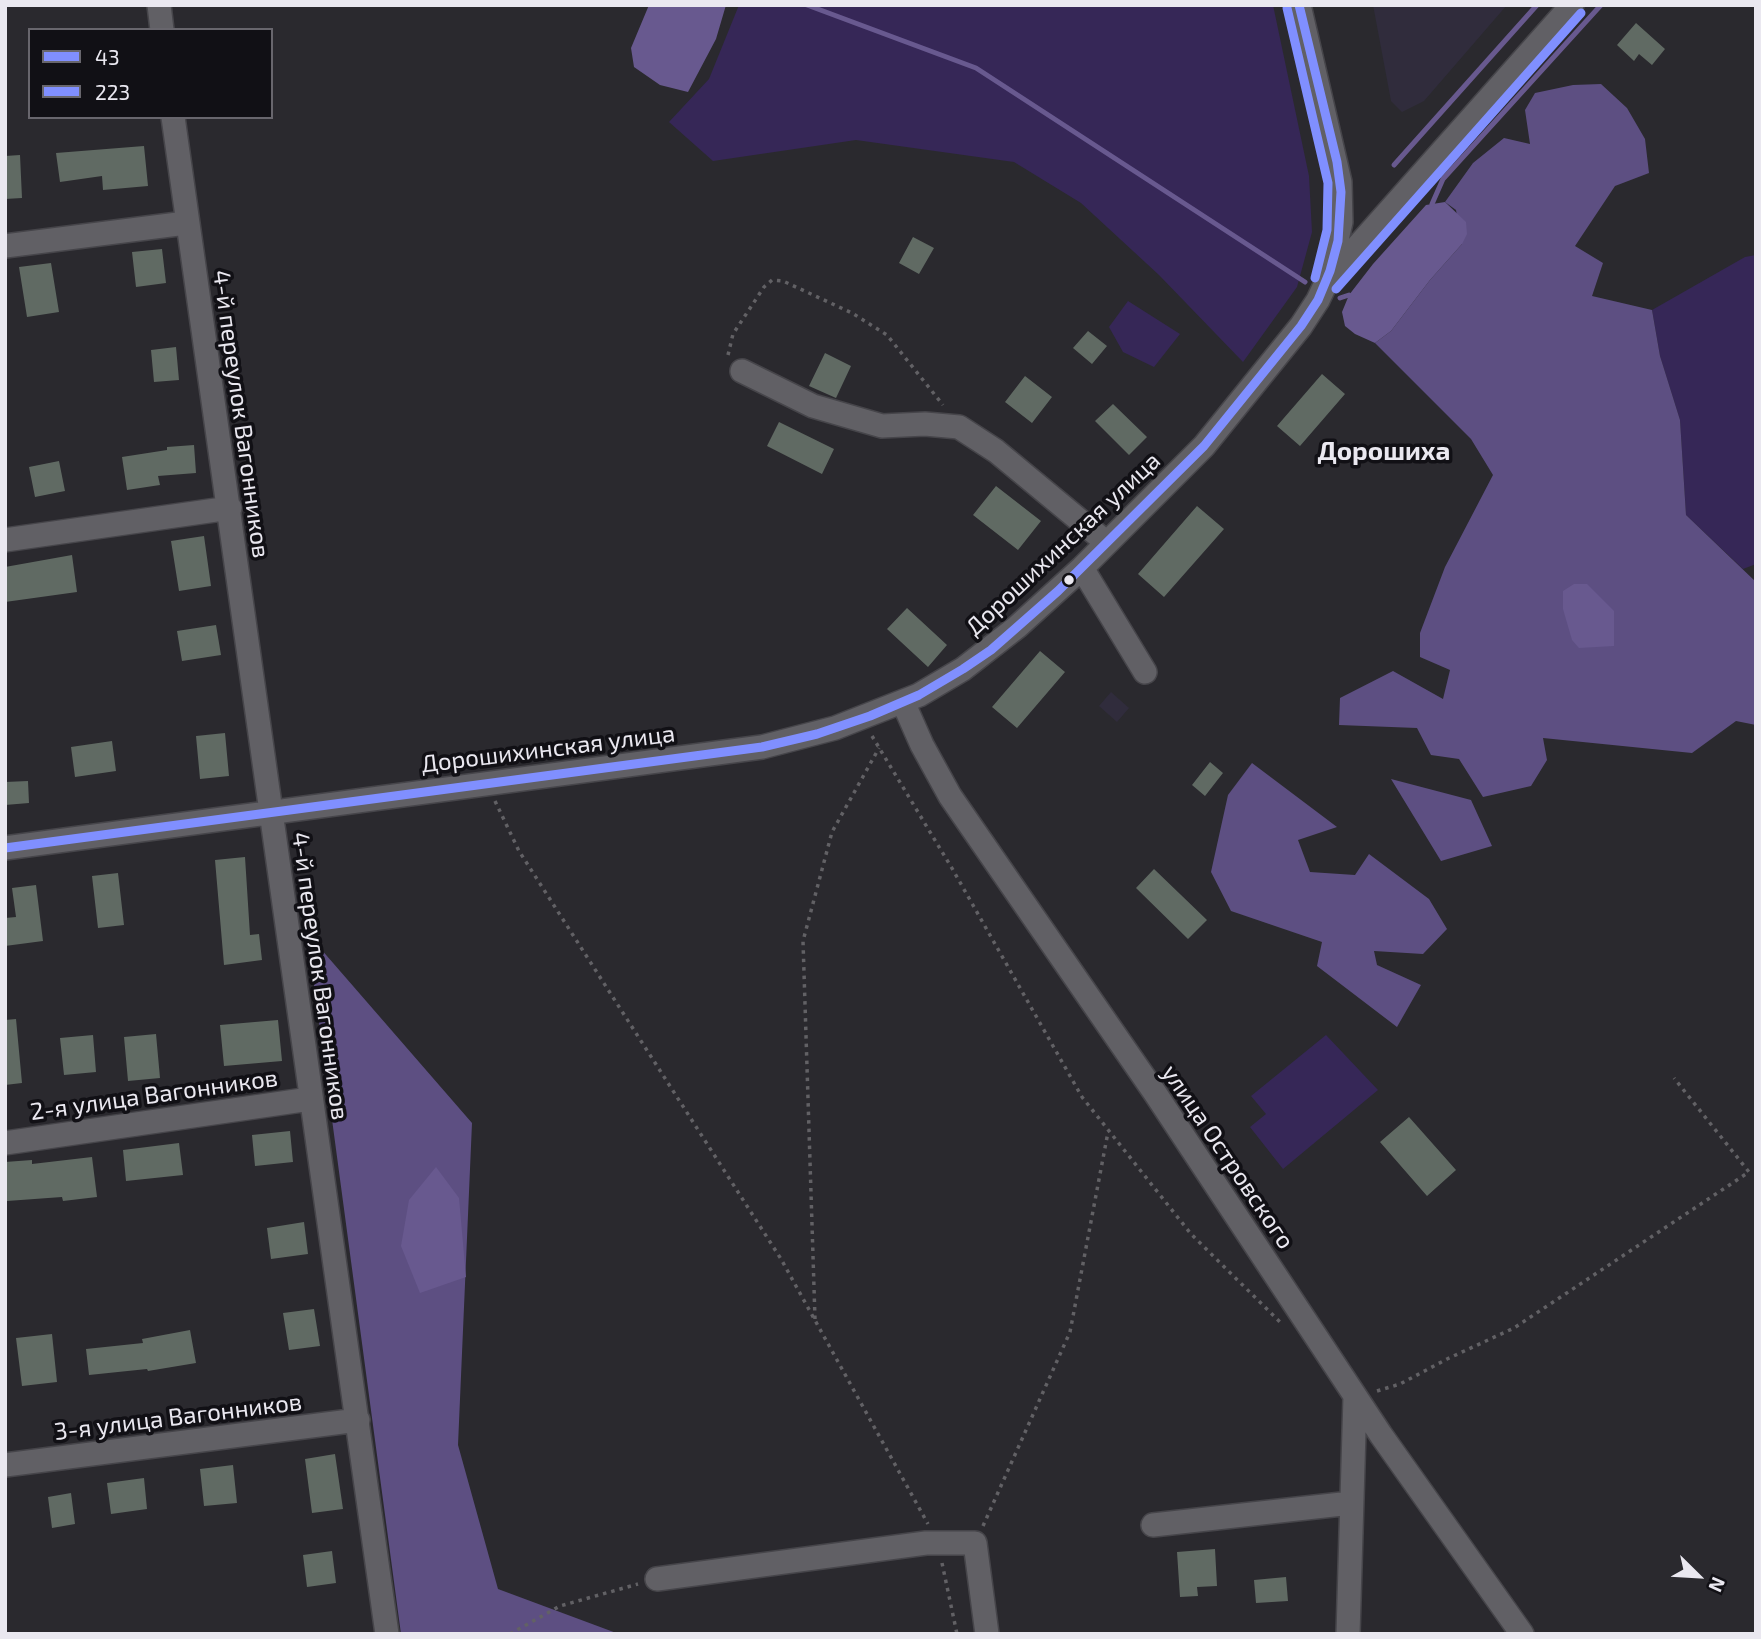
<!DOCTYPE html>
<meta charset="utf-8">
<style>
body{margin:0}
#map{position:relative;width:1761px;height:1639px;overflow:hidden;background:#2a292e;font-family:"Exo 2",sans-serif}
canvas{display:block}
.frame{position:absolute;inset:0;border:7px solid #eae8f0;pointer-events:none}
.legend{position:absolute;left:28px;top:28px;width:245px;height:91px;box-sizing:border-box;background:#111015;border:2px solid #68666d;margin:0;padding:9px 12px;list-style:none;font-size:21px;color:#eae8f0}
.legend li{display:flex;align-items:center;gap:14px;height:35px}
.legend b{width:35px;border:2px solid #68666d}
.north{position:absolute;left:1663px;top:1541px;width:70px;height:70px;-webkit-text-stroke:5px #111015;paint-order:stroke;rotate:114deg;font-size:19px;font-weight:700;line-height:28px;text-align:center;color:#eae8f0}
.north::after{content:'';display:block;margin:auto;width:24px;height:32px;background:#eae8f0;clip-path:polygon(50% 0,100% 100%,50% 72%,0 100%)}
</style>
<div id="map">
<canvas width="1761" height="1639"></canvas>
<div class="frame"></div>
<ul class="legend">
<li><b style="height:9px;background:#808fff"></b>43</li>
<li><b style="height:9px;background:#808fff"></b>223</li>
</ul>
<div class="north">N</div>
</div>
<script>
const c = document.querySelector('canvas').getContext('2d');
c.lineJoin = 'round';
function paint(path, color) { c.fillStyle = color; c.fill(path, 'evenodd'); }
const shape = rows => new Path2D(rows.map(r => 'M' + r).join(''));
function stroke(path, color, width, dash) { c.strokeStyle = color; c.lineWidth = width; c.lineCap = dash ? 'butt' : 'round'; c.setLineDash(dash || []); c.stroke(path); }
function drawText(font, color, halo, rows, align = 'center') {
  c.font = font + ' "Exo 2",sans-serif'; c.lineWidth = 7; c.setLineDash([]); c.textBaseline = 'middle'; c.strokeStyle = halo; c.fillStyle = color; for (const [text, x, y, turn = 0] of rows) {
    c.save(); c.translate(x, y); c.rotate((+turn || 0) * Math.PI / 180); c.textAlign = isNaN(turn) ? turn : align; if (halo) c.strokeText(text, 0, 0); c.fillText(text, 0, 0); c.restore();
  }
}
paint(shape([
 [1373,5,1507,5,1424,101,1402,112,1391,101],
 [1111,692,1129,708,1117,722,1099,706]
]), '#302c3c');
paint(shape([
 [739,5,1273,5,1309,176,1312,232,1297,287,1243,362,1159,275,1081,203,1014,162,856,140,713,161,669,122,709,79],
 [1756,255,1756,564,1743,569,1686,515,1680,420,1660,356,1652,310,1745,257],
 [1128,301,1180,334,1154,367,1123,352,1109,327],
 [1326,1035,1378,1090,1283,1169,1250,1127,1266,1114,1251,1096]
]), '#362757');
paint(shape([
 [1601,84,1627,108,1645,139,1649,173,1615,186,1575,246,1603,263,1592,296,1652,310,1660,356,1680,420,1686,515,1756,582,1756,725,1736,721,1692,753,1543,738,1547,760,1531,786,1483,797,1459,759,1431,755,1417,728,1339,725,1340,698,1393,671,1443,699,1450,670,1420,657,1420,633,1445,567,1493,475,1471,439,1375,343,1391,331,1430,280,1462,244,1456,210,1445,202,1473,163,1504,138,1530,144,1525,110,1535,93,1573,85],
 [1252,763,1337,827,1298,840,1310,872,1355,875,1369,854,1429,899,1447,929,1423,954,1374,951,1377,965,1421,985,1397,1027,1317,966,1322,942,1231,911,1211,872,1228,795],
 [1391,779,1471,800,1492,846,1441,861],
 [307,933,472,1123,458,1445,498,1589,619,1634,401,1634]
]), '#5d4f82');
paint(shape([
 [649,5,726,5,716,39,688,92,660,85,634,67,631,48],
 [1445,202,1466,222,1467,234,1462,244,1430,280,1391,331,1375,343,1355,334,1345,326,1342,312,1349,295,1373,264,1426,205],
 [1574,584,1587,584,1614,611,1614,646,1579,648,1572,640,1563,609,1563,591],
 [436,1167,459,1198,466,1277,420,1293,401,1246,409,1200]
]), '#68598f');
stroke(shape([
 [807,5,976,68,1305,282],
 [1394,165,1537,5],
 [1432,204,1443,179,1601,5],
 [1340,298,1349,295]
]), '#68598f', 5);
paint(shape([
 [1636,23,1665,49,1652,65,1639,54,1634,61,1617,45],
 [144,146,148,186,103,190,102,176,60,182,56,153],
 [20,155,22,198,5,199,5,156],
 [913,237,934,248,919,274,899,263],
 [162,249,166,283,136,287,132,252],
 [51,263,59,312,27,317,19,267],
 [1088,331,1107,346,1092,364,1073,348],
 [176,347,179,380,154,382,151,350],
 [825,353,851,366,836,398,809,386],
 [1322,374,1345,394,1300,446,1277,426],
 [1025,376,1052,397,1032,423,1005,402],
 [1113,404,1147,437,1129,455,1095,421],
 [779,422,834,449,822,474,767,446],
 [194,445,196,473,158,476,160,485,127,490,122,457,167,450,167,447],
 [59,461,65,491,35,497,29,467],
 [996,486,1041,521,1018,550,973,515],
 [1197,506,1224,529,1164,597,1138,574],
 [204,536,211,586,179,591,171,541],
 [72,555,77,592,5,602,5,567],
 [907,608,947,645,928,667,887,629],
 [216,625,221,655,182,661,177,631],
 [1040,651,1065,672,1017,728,992,707],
 [225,733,229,776,200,779,196,736],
 [112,741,116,771,75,777,71,747],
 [1210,762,1223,773,1205,796,1192,785],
 [28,781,29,803,5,805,5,782],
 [245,857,250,935,259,934,262,960,224,965,215,860],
 [1154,869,1207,920,1188,939,1136,888],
 [118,873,124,925,98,928,92,876],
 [36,885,43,941,5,946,5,918,16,917,12,888],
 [16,1019,22,1083,5,1085,5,1020],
 [278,1020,282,1061,224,1066,220,1025],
 [156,1034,160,1078,128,1081,124,1037],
 [93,1035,96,1072,64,1075,60,1038],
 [1409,1117,1456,1170,1427,1196,1380,1142],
 [290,1131,293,1162,255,1166,252,1135],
 [179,1143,183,1175,126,1181,123,1150],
 [92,1157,97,1197,63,1201,62,1197,7,1201,5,1162,32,1160,32,1164],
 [304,1222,308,1254,271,1259,267,1228],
 [314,1309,320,1346,289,1350,283,1313],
 [190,1330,196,1363,148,1371,147,1369,89,1375,86,1349,143,1343,142,1339],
 [52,1334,57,1382,22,1386,16,1338],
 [335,1454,343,1509,312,1513,305,1459],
 [233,1465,237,1503,204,1506,200,1469],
 [144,1478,147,1509,111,1514,107,1483],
 [71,1493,75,1524,52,1528,48,1497],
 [1215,1549,1217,1586,1197,1587,1198,1596,1180,1597,1177,1552],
 [332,1551,336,1583,307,1587,303,1555],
 [1286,1577,1288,1601,1256,1603,1254,1580]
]), '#606a63');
const minor = shape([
 [159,5,162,30],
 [1299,5,1340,182,1341,222,1329,275],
 [173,117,387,1634],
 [5,246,186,223],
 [742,371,813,406,882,426,925,424,959,427,996,451,1107,543],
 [5,540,230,508],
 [1082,568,1145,672],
 [903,702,922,745,950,796,1155,1093,1381,1435,1522,1634],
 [5,848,762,747,835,728,919,695,963,669,1017,627,1082,568,1204,446,1301,326,1318,300,1327,281,1572,5],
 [5,1143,310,1099],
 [5,1465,358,1420],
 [1153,1525,1351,1503],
 [657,1579,926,1543,975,1543,987,1634],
 [1348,1634,1355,1397]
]);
stroke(minor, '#46454a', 26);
stroke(shape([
 [728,355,733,334,764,287,772,280,783,281,852,313,887,335,943,405],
 [872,736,953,870,1082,1097,1191,1234,1281,1323],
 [495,801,519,851,781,1259,928,1524],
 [815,1319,803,941,832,832,879,748],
 [1377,1391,1400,1384,1447,1359,1514,1328,1749,1172,1674,1078],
 [983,1526,1070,1332,1108,1132],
 [942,1563,957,1634],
 [510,1634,560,1606,638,1584]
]), '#626165', 3.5, [3.5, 5]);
stroke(minor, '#616065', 23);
stroke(shape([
 [5,848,762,747,817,734,870,716,919,695,963,669,991,650,1058,591,1204,446,1301,326,1318,300,1330,271,1338,241,1341,192,1337,162,1299,5]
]), '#808fff', 9);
stroke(shape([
 [1287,8,1328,183,1327,230,1315,278],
 [1336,289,1581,13]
]), '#808fff', 9);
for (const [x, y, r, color] of [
 [1069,580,6,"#eae8f0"]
]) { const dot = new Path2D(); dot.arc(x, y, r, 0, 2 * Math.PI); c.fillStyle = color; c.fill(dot); stroke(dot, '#111015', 2.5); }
drawText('24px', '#eae8f0', '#111015', [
 ["4-й переулок Вагонников",241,414,82],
 ["Дорошихинская улица",1063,544,-43],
 ["Дорошихинская улица",548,749,-7],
 ["4-й переулок Вагонников",320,976,82],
 ["2-я улица Вагонников",154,1095,-8],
 ["улица Островского",1228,1157,56],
 ["3-я улица Вагонников",178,1417,-7]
]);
drawText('bold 26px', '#eae8f0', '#111015', [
 ["Дорошиха",1384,451]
]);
</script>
